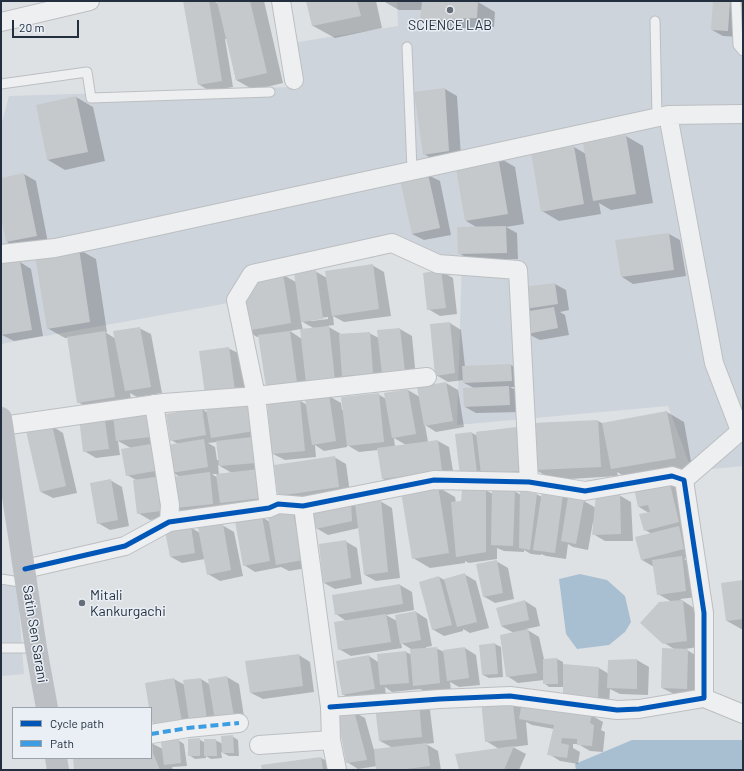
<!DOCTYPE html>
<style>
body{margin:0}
#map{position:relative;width:744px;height:771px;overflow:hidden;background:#dee1e4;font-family:Barlow,sans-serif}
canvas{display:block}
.frame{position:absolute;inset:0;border:2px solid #232f3e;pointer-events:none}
.legend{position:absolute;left:12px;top:707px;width:140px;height:52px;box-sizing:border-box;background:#eaeff5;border:1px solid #9aa2ac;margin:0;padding:5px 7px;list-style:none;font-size:12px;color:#232f3e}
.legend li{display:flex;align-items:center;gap:8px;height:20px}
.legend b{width:20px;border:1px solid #9aa2ac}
.scale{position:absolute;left:12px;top:20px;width:67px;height:18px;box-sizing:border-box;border:2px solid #232f3e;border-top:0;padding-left:5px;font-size:12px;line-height:14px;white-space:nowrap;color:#232f3e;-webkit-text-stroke:3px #eaeff5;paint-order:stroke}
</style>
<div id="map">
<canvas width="744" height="771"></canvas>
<div class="frame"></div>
<ul class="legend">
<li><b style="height:5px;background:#0057b8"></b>Cycle path</li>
<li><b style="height:5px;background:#3c9de3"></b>Path</li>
</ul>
<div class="scale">20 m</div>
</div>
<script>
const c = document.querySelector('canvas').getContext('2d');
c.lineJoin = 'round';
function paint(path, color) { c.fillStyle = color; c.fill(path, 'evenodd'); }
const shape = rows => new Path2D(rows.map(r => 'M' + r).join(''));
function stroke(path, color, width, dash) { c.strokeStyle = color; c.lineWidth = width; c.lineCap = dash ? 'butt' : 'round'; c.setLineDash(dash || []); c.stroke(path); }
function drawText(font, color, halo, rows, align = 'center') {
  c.font = font + ' Barlow,sans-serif'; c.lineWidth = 3; c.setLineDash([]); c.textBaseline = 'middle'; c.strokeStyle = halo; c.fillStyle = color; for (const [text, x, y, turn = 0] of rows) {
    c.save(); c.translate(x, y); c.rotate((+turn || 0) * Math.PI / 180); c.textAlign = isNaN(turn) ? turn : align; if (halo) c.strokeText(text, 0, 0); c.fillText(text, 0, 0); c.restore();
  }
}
paint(shape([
 [397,1,743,1,743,466,692,471,668,406,457,425,462,260,397,245,250,273,234,302,1,344,1,126,9,96,293,87,286,44,398,26],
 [1,579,17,580,24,674,1,676]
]), '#ced4db');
paint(shape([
 [580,574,607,580,625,596,631,622,625,632,609,645,577,649,566,634,559,579],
 [632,740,743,740,743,770,576,770,575,764]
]), '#a8bfd2');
paint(shape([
 [189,1,213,1,219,4,218,1,264,1,283,83,254,90,236,80,227,39,225,39,233,87,210,91,198,84],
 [307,1,376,1,382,28,335,38,313,26],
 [383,1,478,2,495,12,494,27,438,29,421,19,422,10,399,10],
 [714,1,742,1,740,37,723,36,712,30],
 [445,89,457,96,461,157,436,161,424,154,415,93],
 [76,97,93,107,105,161,65,170,48,160],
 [626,136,643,146,653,203,611,210,599,203,601,214,559,221,542,211,574,147,586,154],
 [498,157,515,167,524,224,506,227,517,233,518,259,470,260,459,253,478,228,466,221],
 [24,174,36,181,48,243,19,248,7,242,1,211,1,179],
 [428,175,440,181,451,235,424,240,412,234],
 [669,234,680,240,686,276,633,284,622,277],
 [78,249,96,259,107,332,105,332,116,339,139,328,151,334,162,393,137,397,130,393,132,406,95,412,78,402,68,338,65,338,47,328],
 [20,262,31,269,43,336,14,341,2,335,1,330,1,265],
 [372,265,384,272,391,316,344,322,333,316,334,325,327,326,341,334,369,333,379,338,378,331,400,329,412,336,416,378,354,382,345,376,346,386,278,393,260,336,257,337,246,330,283,275,296,282,315,271,327,278],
 [328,317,328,319,311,321,311,319],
 [301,321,315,329,303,330],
 [301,329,302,339,290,331],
 [441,271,453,278,457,314,440,316,428,309],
 [555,284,566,290,569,310,560,312,565,315,569,335,540,340,528,334,532,312,526,308],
 [450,323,461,330,465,367,511,365,522,372,523,387,510,387,521,393,521,412,476,413,465,407,474,388,464,383,464,380,448,382,436,375],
 [228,348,240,354,246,397,217,401],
 [446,383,458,390,464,427,436,432,425,425,428,442,438,441,449,447,454,477,394,485,383,479,378,450,359,452,347,445,347,447,324,451,315,445,316,457,285,460,273,454,299,400,307,405,329,396,341,403,342,410,378,394,386,399,408,390,420,397],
 [394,438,406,445,395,447],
 [202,409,208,413,261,410,274,504,232,509,224,504,225,510,189,515,177,508,180,477,172,472,178,444,171,440],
 [217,442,219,460,217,460,215,447,208,443],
 [218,465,232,473,219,474],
 [212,474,217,474,218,478],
 [147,412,162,443,150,444,162,452,172,517,150,520,138,513,136,480,127,475,131,448,118,441,120,455,96,458,84,451,104,415,115,421],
 [667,412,684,422,692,467,629,479,617,472,618,476,553,480,536,470,598,421,604,424],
 [52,426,63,433,77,493,53,498,41,492],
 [516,428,528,435,531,478,472,482,472,433,478,436,477,432],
 [334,457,346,464,350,493,291,502,279,495],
 [110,480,122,487,129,526,110,530,98,523],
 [669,481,680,488,696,555,684,559,693,564,697,597,680,599,694,608,698,647,685,649,699,657,698,695,674,694,662,688,676,650,664,643,672,602,658,594,654,567,642,560,652,534,645,530,649,513,639,507],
 [438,487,455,497,456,503,462,502,485,490,493,494,514,491,521,495,536,494,542,497,563,495,569,498,584,501,596,508,619,495,631,502,633,541,605,541,593,534,594,523,593,522,588,550,573,547,568,544,566,559,546,556,541,554,541,555,531,554,524,550,524,552,504,551,497,548,497,559,469,563,465,561,465,563,430,568,413,558],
 [380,501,392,508,400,578,376,581,365,575,359,528,328,535,316,528,350,503,357,507],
 [293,512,305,519,313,567,289,571,281,567,255,572,244,565,262,517,270,522],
 [222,525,234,532,243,576,220,581,208,574,205,559,182,563,171,557,190,527,200,533],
 [345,541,357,548,362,584,335,589,324,583],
 [496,561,508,568,514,599,495,603,483,596],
 [464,574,476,581,489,628,470,633,463,629,463,631,444,636,432,629,439,577,446,581],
 [743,581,743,630,727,621],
 [400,585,412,592,414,610,386,615,397,621,416,612,427,619,432,646,426,647,426,649,436,648,444,652,465,648,476,655,480,685,459,687,450,682,451,690,426,692,420,689,392,692,385,687,386,695,354,701,342,694,369,656,378,662,406,652,412,655,411,649,401,643,402,648,351,656,339,649,346,621,336,614],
 [525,601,536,608,540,626,526,629,539,637,544,659,557,659,563,662,563,665,599,668,609,674,609,661,637,660,649,667,648,695,620,694,610,689,609,704,575,700,564,687,549,687,544,683,544,680,518,683,507,676,514,633,501,626],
 [495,644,501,647,503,677,489,678,483,675],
 [299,655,310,662,314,692,263,699,251,693],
 [227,677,239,684,245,723,154,727,150,708,174,679,185,685,201,679,209,684,209,680],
 [482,701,591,715,603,722,601,730,605,732,603,752,590,751,578,744,573,744,573,748,580,752,578,764,560,761,549,754,554,729,532,725,526,722,528,745,513,747,526,754,519,770,460,770,499,749,486,741],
 [419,704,430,710,434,743,426,744,438,751,441,770,377,770,377,766,358,769,347,762,354,712,365,718,374,750,393,748,380,741],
 [232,736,238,740,239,756,229,756,221,752,222,758,211,759,206,756,206,758,195,759,189,755,199,739,205,743,215,740,223,744],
 [178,740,184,744,187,766,172,767,173,770,75,770,74,758,151,758,151,743,163,749],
 [321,758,333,764,333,770,263,770]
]), '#0003');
paint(shape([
 [183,1,209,1,222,81,198,85],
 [217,1,250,1,267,73,236,80],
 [306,1,357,1,361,16,312,26],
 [422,1,478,1,477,18,420,20],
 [713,1,730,1,728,31,711,30],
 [445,88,449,151,423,155,414,92],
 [76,96,88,152,47,160,36,105],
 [626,135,636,194,593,201,583,143],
 [574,146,584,204,541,212,531,153],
 [498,156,508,214,465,221,455,163],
 [24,173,37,236,6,242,1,216,1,178],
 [428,174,440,228,412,234,400,180],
 [506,226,507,253,458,254,457,227],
 [669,233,674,270,621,277,615,240],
 [79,248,90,322,47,329,35,255],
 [20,261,32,330,1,335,1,264],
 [373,264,379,309,332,316,325,271],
 [316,270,323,319,301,322,294,273],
 [441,270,446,308,427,310,423,273],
 [283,274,291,323,245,331,239,300,258,279],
 [555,283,558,304,525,309,522,287],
 [554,307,558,328,527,334,523,312],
 [450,322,455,373,435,376,430,324],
 [329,326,335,380,306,383,300,329],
 [140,327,151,387,125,391,113,331],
 [400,328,405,372,382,374,377,330],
 [105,331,115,397,77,403,67,337],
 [290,331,297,383,266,387,258,335],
 [370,332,373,374,342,376,339,334],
 [229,347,235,391,205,395,199,351],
 [511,364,512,381,463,383,462,366],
 [446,382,453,421,424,426,417,387],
 [509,386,510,405,464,407,463,388],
 [408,389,416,434,392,438,384,393],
 [379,393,384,442,347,446,341,397],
 [329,395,336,441,312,445,305,399],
 [300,399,305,451,272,454,267,402],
 [250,402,254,431,211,438,206,408],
 [202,408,206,435,170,441,166,414],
 [147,411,150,437,116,441,113,415],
 [667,411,676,458,611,469,602,423],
 [104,414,109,449,83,452,79,418],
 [598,420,601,467,535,470,532,423],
 [52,425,66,486,40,492,26,431],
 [516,427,520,471,481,474,476,432],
 [472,432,477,473,460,476,455,434],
 [253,437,256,463,219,466,216,441],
 [204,439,208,467,171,473,167,445],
 [438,440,442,471,382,479,377,448],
 [151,444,155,471,126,476,121,449],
 [335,456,339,487,278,496,274,465],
 [259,469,262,498,220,503,216,474],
 [210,472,213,504,176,508,172,477],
 [156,477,161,511,137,514,133,480],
 [111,479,118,520,97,524,90,483],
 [669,480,679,522,644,531,639,514,650,512,648,505,638,507,634,488],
 [438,486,449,553,412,559,401,492],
 [486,489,486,552,456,557,451,502,461,501,462,490],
 [492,490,515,490,513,546,491,545],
 [520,491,537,493,530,550,519,548],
 [542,491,563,494,555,553,533,550],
 [596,494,620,494,621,534,592,535],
 [568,497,584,500,576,544,561,541],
 [381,500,388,572,364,575,355,503],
 [351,502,352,521,315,529,313,509],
 [293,511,302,560,276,565,268,516],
 [262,516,270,561,243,566,235,521],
 [223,524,231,570,207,575,198,528],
 [191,526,195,553,170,557,165,531],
 [679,526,684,549,641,560,635,537],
 [346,540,351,578,323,583,319,544],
 [682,556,686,591,657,595,652,560],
 [497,560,503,593,483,597,476,564],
 [465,573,477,622,457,627,444,579],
 [439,576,452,625,432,630,419,582],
 [743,580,743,619,726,621,721,583],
 [400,584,403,604,335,615,332,595],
 [525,600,529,620,501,626,496,608],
 [683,600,687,641,663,644,640,623,659,602],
 [416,611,421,640,400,644,395,615],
 [386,614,391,642,338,650,334,622],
 [528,629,537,673,506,677,500,635],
 [495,643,498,674,482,675,479,645],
 [437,647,440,683,413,686,410,649],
 [465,647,469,678,447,681,443,650],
 [662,648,688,649,687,689,661,688],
 [406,651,409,683,380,685,377,654],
 [299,654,303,686,250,693,245,661],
 [369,655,375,689,342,695,336,661],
 [557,658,558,684,543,684,543,659],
 [637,659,637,689,607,688,608,660],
 [563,664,599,667,598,698,563,694],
 [227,676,234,717,215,720,208,679],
 [174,678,182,722,153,727,151,708,149,708,145,683],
 [201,678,207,719,189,721,183,680],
 [512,696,517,739,485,742,481,700],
 [522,702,592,714,590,723,594,725,592,746,577,745,577,739,562,738,561,743,569,745,567,758,547,755,554,725,519,719],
 [419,703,422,737,379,741,375,707],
 [354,711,367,760,346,763,337,714],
 [233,735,234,753,222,753,221,736],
 [200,738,200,756,188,756,188,739],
 [179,739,181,763,164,765,161,742],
 [204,739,216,739,217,756,204,756],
 [151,740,152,740,153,753,160,770,74,770,73,758,151,758],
 [427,743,430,766,397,770,376,770,374,749],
 [514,746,504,770,459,770,455,754],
 [321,757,323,770,262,770,261,765]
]), '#c6c9cc');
const lane = shape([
 [736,1,738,45,743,51],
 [655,21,657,117],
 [407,47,412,170],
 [1,84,87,72,91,98,270,92],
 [1,579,26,583],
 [1,648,36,648]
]);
const street = shape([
 [281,1,294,80],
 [1,22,90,1],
 [668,115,714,363,739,428,737,434,684,480],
 [1,254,55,248,108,237,668,115,743,114],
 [154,404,170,505,169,522],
 [2,426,164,403,256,396,427,377],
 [269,508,256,396,236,300,252,274,392,243,438,264,518,270,529,482],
 [25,569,125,546,169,522,269,508,278,504,303,506,434,480,529,482,585,491,672,476,684,480,704,613,704,698,639,709,617,710,510,696,440,699,330,707],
 [704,698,743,714],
 [151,734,188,728,239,723],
 [331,740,337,770],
 [259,745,331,740,330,707,303,506]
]);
stroke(lane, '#bcbfc2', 11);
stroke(street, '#bcbfc2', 20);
stroke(lane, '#edeff0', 9);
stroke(street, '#edeff0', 18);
stroke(shape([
 [1,418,36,648,47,708],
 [56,758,58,770]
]), '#bcc0c4', 22);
stroke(shape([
 [151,734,188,728,239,723]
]), '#3c9de3', 4, [8, 4]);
stroke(shape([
 [25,569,125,546,169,522,269,508,278,504,303,506,434,480,529,482,585,491,672,476,684,480,704,613,704,698,639,709,617,710,510,696,440,699,330,707]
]), '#0057b8', 5);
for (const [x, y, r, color] of [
 [450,10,4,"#646d78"],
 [82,603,4,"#646d78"]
]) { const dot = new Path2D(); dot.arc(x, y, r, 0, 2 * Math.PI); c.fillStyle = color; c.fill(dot); stroke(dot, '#eaeff5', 1.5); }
drawText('14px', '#232f3e', '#eaeff5', [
 ["SCIENCE LAB",450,25],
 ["Mitali",90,595,"left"],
 ["Kankurgachi",90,611,"left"]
]);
drawText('14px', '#232f3e', '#eaeff5', [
 ["Satin Sen Sarani",35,634,81]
]);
</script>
